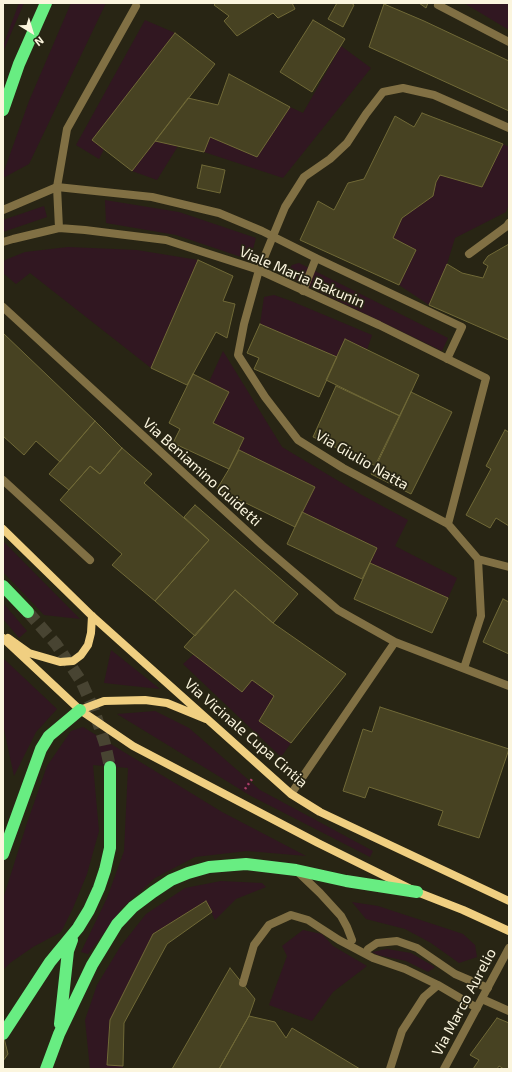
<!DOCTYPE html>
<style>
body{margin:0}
#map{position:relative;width:512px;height:1072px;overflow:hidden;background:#282514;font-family:"Exo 2",sans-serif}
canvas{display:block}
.frame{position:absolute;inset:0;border:4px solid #fbf5de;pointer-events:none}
.north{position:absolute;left:12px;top:12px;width:40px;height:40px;-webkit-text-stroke:3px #282514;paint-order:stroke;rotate:142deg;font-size:11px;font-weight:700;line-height:16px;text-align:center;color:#fbf5de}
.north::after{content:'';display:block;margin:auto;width:14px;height:18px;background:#fbf5de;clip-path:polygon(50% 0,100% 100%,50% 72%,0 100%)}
</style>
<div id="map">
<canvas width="512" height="1072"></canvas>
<div class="frame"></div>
<div class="north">N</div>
</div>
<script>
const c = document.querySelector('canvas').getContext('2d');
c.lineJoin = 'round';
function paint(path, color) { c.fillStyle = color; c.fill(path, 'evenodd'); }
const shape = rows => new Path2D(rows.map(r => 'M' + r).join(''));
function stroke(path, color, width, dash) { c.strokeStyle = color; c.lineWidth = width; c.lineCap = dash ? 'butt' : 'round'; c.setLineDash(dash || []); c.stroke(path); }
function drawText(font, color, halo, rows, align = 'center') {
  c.font = font + ' "Exo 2",sans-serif'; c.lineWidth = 3.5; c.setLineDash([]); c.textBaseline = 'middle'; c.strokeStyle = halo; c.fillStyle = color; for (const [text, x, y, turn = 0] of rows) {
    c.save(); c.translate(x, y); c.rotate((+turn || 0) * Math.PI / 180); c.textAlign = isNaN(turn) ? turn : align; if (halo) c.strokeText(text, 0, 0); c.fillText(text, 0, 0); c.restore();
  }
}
paint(shape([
 [19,3,24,3,3,52,3,46],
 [71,3,106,3,29,164,3,178,3,174,29,101],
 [464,3,509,3,509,30],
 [145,20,175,33,92,140,104,149,99,159,76,145],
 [341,46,371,68,283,178,204,152,210,137,257,157,290,107,303,113],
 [155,141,178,146,157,180,132,171],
 [503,144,509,147,509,204,506,212,455,238,447,264,429,305,399,285,416,250,393,238,402,218,433,196,436,182,440,175,482,187],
 [105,200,179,212,256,238,250,260,176,235,106,223],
 [44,206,47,217,3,232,3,220],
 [68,247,137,250,198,260,151,368,30,273,16,284,3,273,3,263,5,260,25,252],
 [299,263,448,338,442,351,295,280,288,275,288,271,292,265],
 [274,295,291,301,372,335,367,350,345,339,337,357,260,324,264,297],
 [223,351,282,447,360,494,408,520,395,546,457,578,448,598,370,563,377,548,302,512,315,487,239,450,244,438,214,423,229,392,209,382],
 [3,541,80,619,44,615,3,572],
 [3,603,27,631,19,638,3,619],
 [111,650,160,689,104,683],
 [194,654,252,680,274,696,259,721,291,743,281,757,183,664],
 [3,658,57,709,36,732,14,776,3,725],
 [155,711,189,728,260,790,373,851,370,857,251,796,117,714],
 [83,727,222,812,306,856,247,851,195,857,155,878,123,907,88,954,81,952,107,898,124,851,128,768,93,765,99,831,87,874,73,908,61,932,33,947,10,963,3,970,3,899,27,823,47,766,71,731],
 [221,881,262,883,266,887,236,899,215,920,206,901,153,934,110,1020,107,1065,123,1066,122,1069,90,1069,85,1020,97,985,120,947,146,914,185,888],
 [352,902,378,906,463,934,475,945,477,957,459,963,431,943,405,929,366,919],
 [303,930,322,934,333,946,367,966,333,992,312,1021,269,1005,287,956,282,946],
 [387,949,411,953,435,967,428,972,406,961,378,955,372,952]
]), '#311721');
const building = shape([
 [216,3,292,3,295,9,278,18,273,13,237,36,224,21,229,16,214,5,216,3],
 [337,3,351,3,354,5,343,27,328,19,337,3],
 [419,3,428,3,426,8,419,3],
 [384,4,424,21,509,61,509,111,369,47,384,4],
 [313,20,345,39,312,92,280,72,313,20],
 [175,33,215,64,132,171,92,140,175,33],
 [229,74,290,107,257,157,210,137,204,152,155,141,188,98,218,105,229,74],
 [422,113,503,144,482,187,440,175,436,182,433,196,402,218,393,238,416,250,399,285,300,240,318,201,334,210,348,183,364,179,395,116,414,127,422,113],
 [202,165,225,170,220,193,197,188,202,165],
 [509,244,509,340,429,305,447,264,462,273,483,278,488,266,483,263,488,256,509,244],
 [198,260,233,276,223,301,235,304,227,338,216,332,187,385,151,368,198,260],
 [260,324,337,357,319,397,254,369,259,358,247,353,260,324],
 [3,333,95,421,60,462,36,441,24,455,3,436,3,333],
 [345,339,419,375,400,416,326,380,345,339],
 [193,374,229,392,213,423,244,438,229,469,173,443,180,429,169,423,193,374],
 [336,386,400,416,376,466,313,437,336,386],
 [411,392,452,412,411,494,371,474,411,392],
 [95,421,122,448,100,474,90,466,69,490,49,474,95,421],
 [505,430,509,432,509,526,496,518,490,528,466,515,491,469,486,466,505,430],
 [122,448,152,474,144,483,209,540,155,601,112,565,122,554,60,500,90,466,100,474,122,448],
 [239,450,315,487,295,527,217,489,229,469,239,450],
 [195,505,298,594,273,623,235,590,195,636,155,601,209,540,184,517,195,505],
 [302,512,377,548,362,579,287,544,302,512],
 [370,563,448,598,432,633,354,599,370,563],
 [235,590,273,623,346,674,291,743,259,721,274,696,252,680,242,692,184,647,235,590],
 [503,599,509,602,509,654,483,642,503,599],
 [380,707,509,749,479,838,438,825,443,811,369,787,365,798,343,791,363,729,372,732,380,707],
 [206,901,212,912,167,944,124,1023,123,1066,107,1065,110,1020,153,934,206,901],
 [230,968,255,999,249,1016,219,1069,172,1069,230,968],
 [249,1016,275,1022,286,1038,292,1028,360,1069,219,1069,249,1016],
 [497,1018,509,1023,509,1069,504,1069,499,1066,497,1069,473,1069,479,1060,470,1055,497,1018],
 [3,1034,8,1054,3,1061,3,1034]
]);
paint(building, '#474222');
stroke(building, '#706937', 1);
stroke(shape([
 [28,612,56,644,81,681,94,710,105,744,110,767]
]), '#484432', 12, [12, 6]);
stroke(shape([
 [245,789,252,779]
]), '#ae3f6a', 2.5, [2, 3]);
stroke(shape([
 [57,187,67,129,136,6],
 [259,270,273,236],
 [298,872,320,893,341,916,347,927,352,940],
 [368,949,377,943,397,941,417,948,455,974,488,988],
 [243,983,254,945,269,925,291,915,308,920,339,940,373,958,405,969,438,985,477,1008],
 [482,999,509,1011],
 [390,1069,402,1031,424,997,438,985]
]), '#817044', 8);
stroke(shape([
 [438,5,509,42],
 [57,187,59,228],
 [3,210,57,187,152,197,219,213,262,231,316,258,462,327,447,359],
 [273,236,285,207,304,177,330,159,347,143,366,114,383,92,403,88,434,95,509,128],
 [3,242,13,239,59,228,85,230,166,240,259,270,379,325,486,378,448,524],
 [469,254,507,226,509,223],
 [259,270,244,324,238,355,265,397,298,440,343,468,448,524,478,559,509,567],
 [303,291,316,258],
 [3,307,262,545,338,610,395,642,509,686],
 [3,480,90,560],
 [464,668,481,616,478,559],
 [291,794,395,642],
 [444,1069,509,948]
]), '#817044', 8);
stroke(shape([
 [3,529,92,616,291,794,320,812,509,901],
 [3,638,80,710,133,746,318,843,417,892,463,910,509,931],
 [8,638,29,653,60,662,73,661,81,655,88,645,91,633,92,616],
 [80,710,104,701,145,700,167,703,206,719]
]), '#f0cf81', 8);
stroke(shape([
 [3,110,19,64,46,3],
 [3,586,28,612],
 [3,854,41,749,49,736,80,710],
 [60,1024,68,951,72,940],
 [3,1034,50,962,78,928,89,910,99,888,105,870,110,848,110,767],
 [46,1069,59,1034,92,965,117,924,133,907,153,892,171,880,188,873,209,867,246,864,296,870,346,881,417,892]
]), '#68ed82', 12);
drawText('15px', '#fbf5de', '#282514', [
 ["Viale Maria Bakunin",302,277,23],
 ["Via Giulio Natta",362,460,30],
 ["Via Beniamino Guidetti",202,472,42],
 ["Via Vicinale Cupa Cintia",246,733,41],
 ["Via Marco Aurelio",464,1002,-62]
]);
</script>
